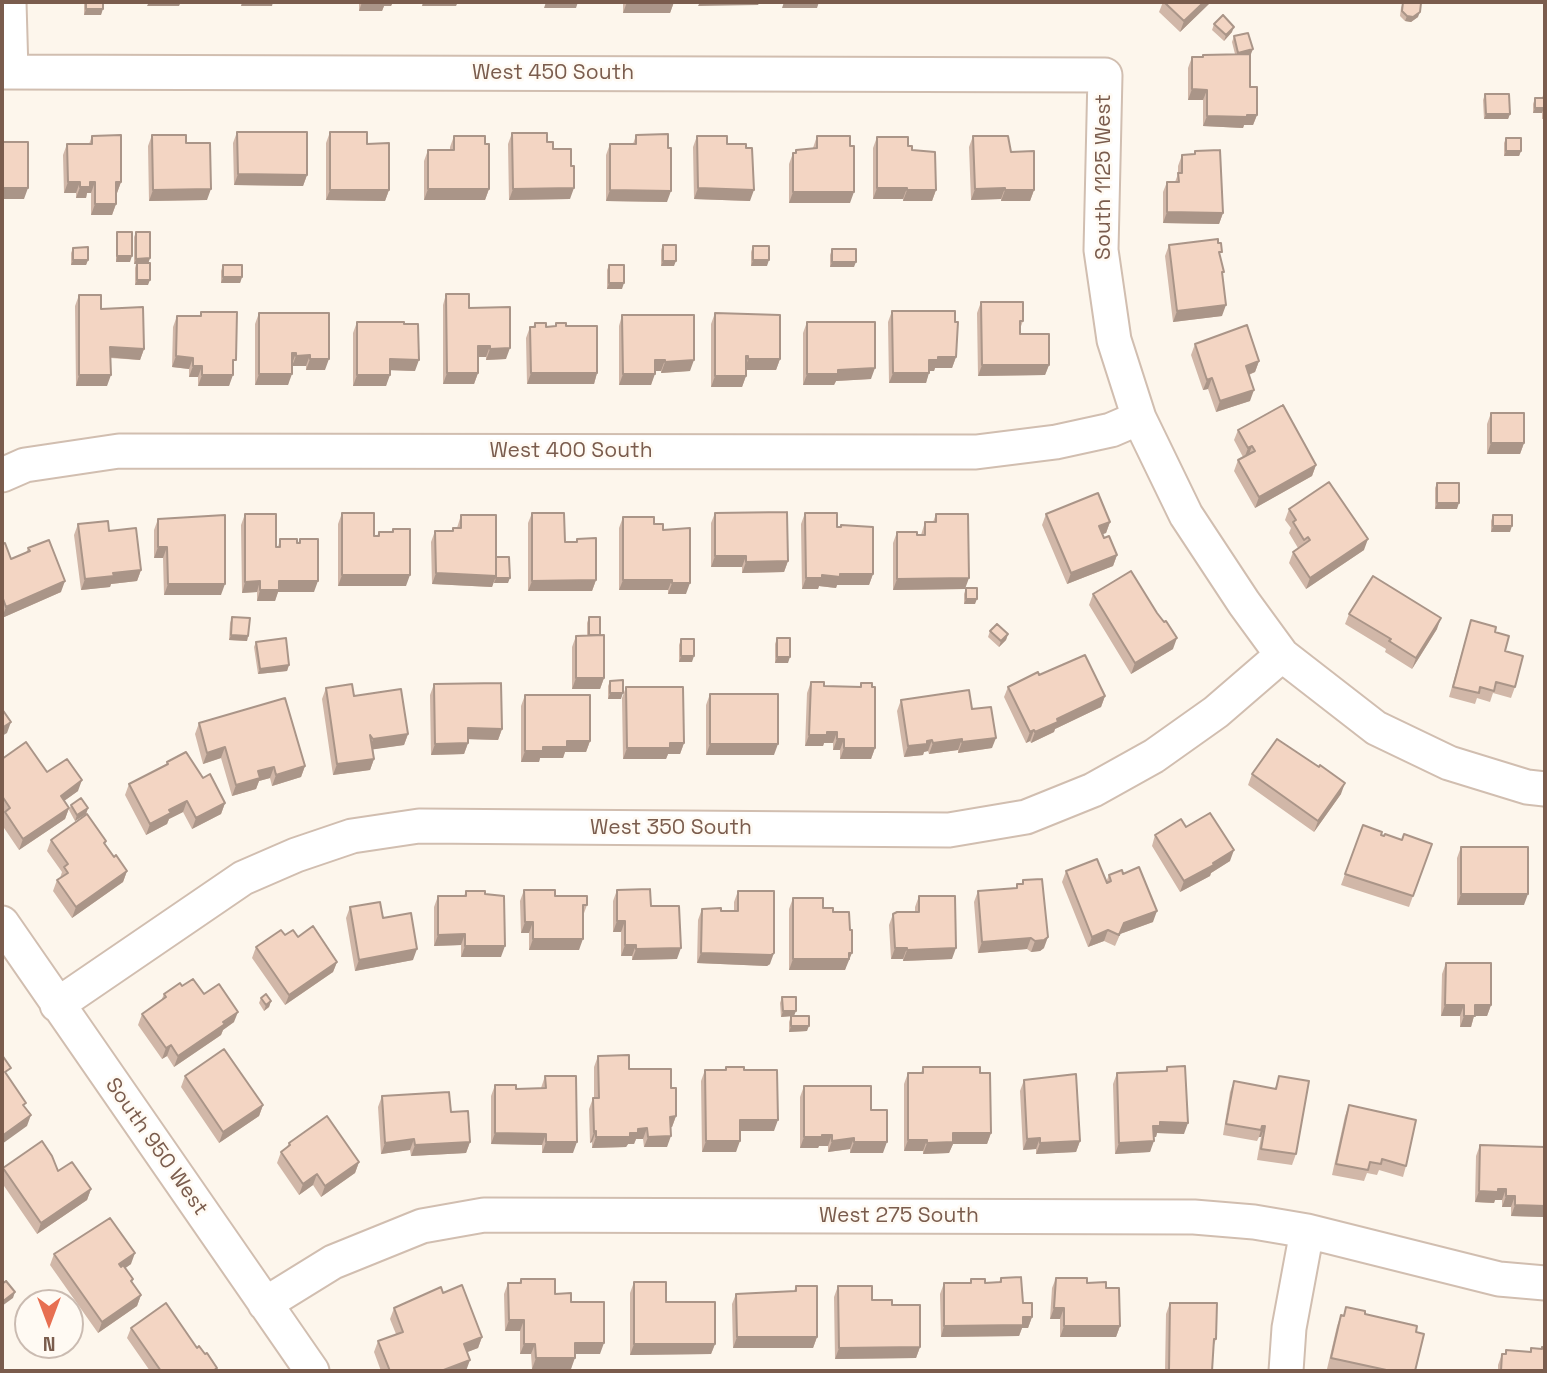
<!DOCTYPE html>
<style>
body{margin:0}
#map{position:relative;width:1547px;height:1373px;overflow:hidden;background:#fdf6ec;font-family:"Space Grotesk",sans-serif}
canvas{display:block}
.frame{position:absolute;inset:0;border:4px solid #7a5c4d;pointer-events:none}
.north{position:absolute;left:14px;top:1289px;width:70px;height:70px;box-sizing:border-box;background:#fffaf3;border:2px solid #cabbb1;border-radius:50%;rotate:180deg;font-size:19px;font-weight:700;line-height:28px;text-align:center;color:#7a5c4d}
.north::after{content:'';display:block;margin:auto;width:24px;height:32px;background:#e76f51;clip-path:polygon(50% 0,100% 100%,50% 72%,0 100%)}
</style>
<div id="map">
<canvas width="1547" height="1373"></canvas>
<div class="frame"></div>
<div class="north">N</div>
</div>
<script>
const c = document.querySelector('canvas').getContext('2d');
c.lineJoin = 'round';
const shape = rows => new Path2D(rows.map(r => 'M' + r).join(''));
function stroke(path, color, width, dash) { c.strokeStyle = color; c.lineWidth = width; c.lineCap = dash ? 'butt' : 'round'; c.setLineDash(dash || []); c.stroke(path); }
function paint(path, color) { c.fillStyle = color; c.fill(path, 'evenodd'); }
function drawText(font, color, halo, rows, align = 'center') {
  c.font = font + ' "Space Grotesk",sans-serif'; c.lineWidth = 5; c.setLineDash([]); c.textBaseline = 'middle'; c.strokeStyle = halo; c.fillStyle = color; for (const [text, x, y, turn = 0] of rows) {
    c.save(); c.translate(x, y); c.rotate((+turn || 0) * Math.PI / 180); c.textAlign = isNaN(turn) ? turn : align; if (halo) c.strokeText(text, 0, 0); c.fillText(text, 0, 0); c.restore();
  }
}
const minor = shape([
 [9,2,11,72],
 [2,72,1105,75,1101,250,1114,340,1139,418,1186,515,1244,603,1282,655,1376,728,1449,763,1527,787,1545,789],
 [2,475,25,465,119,451,976,452,1056,442,1111,430,1139,418],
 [2,923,312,1371],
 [57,1005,243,878,296,855,352,836,419,826,949,830,1026,817,1093,790,1154,756,1216,712,1282,655],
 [265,1304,333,1262,422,1226,484,1215,1194,1217,1254,1222,1307,1231,1499,1279,1545,1283],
 [1286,1371,1289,1328,1307,1231]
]);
stroke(minor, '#d1beb0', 37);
stroke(minor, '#fff', 33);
paint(shape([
 [84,2,103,2,101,15,84,15],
 [335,2,393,2,391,6,384,6,382,11,359,11,359,4,335,4],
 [598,2,674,2,670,13,623,13,623,2],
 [1163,2,1211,2,1180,32,1159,12],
 [1403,2,1418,17,1411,22,1405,21,1400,16,1401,8],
 [1214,24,1232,32,1224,41,1212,30],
 [1234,36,1253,49,1250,54,1250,87,1257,115,1253,125,1244,125,1243,128,1203,126,1203,100,1188,100,1188,68,1192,57,1202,57,1203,55,1235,54,1232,42],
 [1544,93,1545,119,1542,119,1542,113,1533,113,1533,104,1535,98,1542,98],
 [1485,94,1510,114,1508,119,1484,119,1483,100],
 [237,132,307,175,303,186,234,185,233,143],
 [330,132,367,144,389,190,385,201,326,200,326,143],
 [512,133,547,142,571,166,570,199,509,200,508,144],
 [152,135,186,143,207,200,149,201,148,146],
 [636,135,667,202,606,201,606,155,610,144,633,144],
 [92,136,121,182,117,193,116,193,116,204,112,215,91,215,91,193,87,193,86,198,76,198,76,193,64,193,63,155,67,144,89,144],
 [454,136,485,144,489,189,485,200,424,200,424,161,428,150,450,150,450,147],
 [697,136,727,144,750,201,694,199,693,147],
 [817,136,850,203,789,203,789,164,793,153,795,153,796,150,813,148],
 [973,136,1011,152,1034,190,1030,201,1001,201,1001,199,971,200,969,147],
 [877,137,908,146,912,150,936,190,932,201,903,201,903,199,873,199,873,148],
 [1506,138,1521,151,1519,156,1504,156,1504,143],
 [1195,151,1223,213,1219,224,1163,223,1163,192,1167,182,1175,182,1178,174,1178,166,1182,155,1194,154],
 [117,232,130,262,116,262,116,238],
 [136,232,150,258,148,263,148,285,135,285,135,268,136,264,134,264,134,237],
 [663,245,674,266,661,266,661,250],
 [1169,245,1220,256,1222,316,1173,322,1165,256],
 [753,246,767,266,751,266,751,252],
 [73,248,88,260,86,265,71,265,71,253],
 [832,249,854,267,830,267,830,255],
 [223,265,242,277,240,283,221,283,221,271],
 [609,265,622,289,607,289,607,270],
 [446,294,469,308,506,359,486,360,486,357,478,357,478,373,474,384,443,384,443,305],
 [79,295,101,309,144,349,140,360,110,358,107,386,76,386,75,306],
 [981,302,1023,321,1020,329,1020,334,1049,365,1045,375,978,376,977,313],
 [892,311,956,357,952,368,935,368,934,371,929,371,926,383,889,383,888,322],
 [201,312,233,369,229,386,198,386,198,377,189,377,189,369,172,367,173,327,177,316,200,316],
 [259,313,325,370,306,370,306,366,292,366,288,385,255,385,255,324],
 [715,313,780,359,776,370,746,370,746,376,742,387,711,387,711,324],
 [622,315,690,371,661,373,661,371,655,371,651,385,619,385,619,326],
 [357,322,415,371,390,370,386,386,353,386,353,333],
 [807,322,871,379,836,381,834,385,803,385,803,333],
 [535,323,546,327,555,326,556,323,566,326,597,373,594,384,527,384,526,338,530,327,533,327],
 [1195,344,1259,361,1255,372,1249,375,1250,401,1216,412,1208,389,1203,390,1191,355],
 [1491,413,1524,443,1520,454,1487,454,1487,424],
 [1238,430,1316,465,1312,476,1255,508,1234,471,1238,460,1243,457,1234,440],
 [1437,483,1457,509,1435,509,1435,488],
 [1289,509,1364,550,1306,589,1289,563,1293,552,1298,548,1289,533,1291,528,1285,520],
 [342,513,374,536,377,536,379,532,391,532,393,529,406,586,338,586,338,524],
 [532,513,565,542,576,542,577,539,596,580,592,591,528,591,528,523],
 [715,513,788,561,784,572,742,573,742,567,711,567,711,523],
 [805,513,837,527,840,527,841,525,873,574,869,585,837,585,836,588,819,586,818,589,802,589,801,524],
 [245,514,276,547,278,547,280,539,297,543,298,543,300,539,314,592,278,592,275,601,257,601,257,592,242,593,241,525],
 [936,514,965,589,893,590,893,543,897,532,921,535,925,522,933,522],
 [1046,514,1110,522,1106,533,1102,534,1117,555,1113,566,1067,584,1042,525],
 [461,515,496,558,508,583,494,583,494,581,492,587,432,584,431,542,435,531,452,531,453,528,457,528],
 [1493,515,1510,532,1491,532,1491,521],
 [623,517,663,530,686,594,668,594,668,590,619,590,619,528],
 [158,519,221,595,164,595,163,558,154,558,154,530],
 [78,524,109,531,141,570,137,581,111,584,110,587,81,590,74,535],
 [2,544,11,559,26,553,28,548,61,592,2,618],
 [966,588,975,604,964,604,964,594],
 [1093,594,1157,613,1173,649,1131,674,1089,605],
 [1349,614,1437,629,1412,669,1385,652,1386,649,1345,624],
 [232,617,248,636,247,641,229,640,230,623],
 [589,617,604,678,600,689,572,689,572,647,576,636,587,635,587,623],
 [1471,620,1495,632,1505,651,1515,687,1511,698,1493,693,1490,702,1477,698,1475,704,1449,697],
 [990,631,1008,634,1006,640,999,647,988,637],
 [777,638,788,663,775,663,775,644],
 [681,639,692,662,679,662,679,645],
 [256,642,289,665,287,671,258,674,254,647],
 [1039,675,1105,696,1101,707,1055,729,1054,732,1031,743,1030,741,1026,743,1004,697,1008,687],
 [610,681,621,699,608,699,608,686],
 [811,682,824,686,860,687,861,683,875,748,871,759,840,759,840,750,833,750,833,743,824,743,823,746,805,746,807,693],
 [434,684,502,729,498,740,468,739,468,743,464,754,431,755,430,695],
 [626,687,684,743,680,754,668,754,666,759,623,759,622,698],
 [326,688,408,734,404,745,373,749,374,759,370,770,333,775,322,699],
 [710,694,774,755,706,755,706,705],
 [525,695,590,741,586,752,565,752,563,758,540,758,539,762,521,762,521,706],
 [901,700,972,709,992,748,958,753,958,750,929,754,928,751,924,752,923,755,904,757,897,711],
 [199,723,305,766,301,777,272,786,270,778,259,781,256,789,232,796,221,758,203,764,195,734],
 [2,759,47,772,78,791,64,801,69,808,65,819,19,850,2,825,2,820,4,815,2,812],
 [167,762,203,778,225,803,221,814,192,829,183,812,169,819,167,824,146,835,125,795,129,784,166,765],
 [1319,767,1341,794,1314,832,1248,785,1252,774],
 [71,805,88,808,86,814,75,821,69,810],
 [1363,825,1381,835,1402,840,1432,844,1409,907,1341,885],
 [1186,827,1230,861,1211,873,1210,876,1180,892,1152,846,1155,835],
 [51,840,106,841,105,844,114,857,127,871,123,882,72,918,53,891,57,880,60,878,62,872,47,851],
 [1461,847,1524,905,1457,905,1457,858],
 [1066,871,1106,882,1109,875,1123,874,1153,922,1120,934,1115,946,1104,941,1088,947,1062,882],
 [1023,880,1044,948,1040,951,1031,952,1027,949,978,953,974,902,978,891,1016,888,1017,884,1022,884],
 [524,890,555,896,587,905,583,916,579,950,529,950,529,933,521,933,520,901],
 [617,890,651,906,677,959,632,960,632,956,621,956,621,932,613,932,613,901],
 [466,891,485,894,501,957,461,957,461,945,434,946,434,907,438,896,464,896],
 [738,891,770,964,767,966,697,963,698,920,702,909,721,911,734,911,734,902],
 [919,896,952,959,903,961,903,959,891,959,889,925,893,914,915,912,915,907],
 [793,898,833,912,848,963,847,963,845,970,789,970,789,909],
 [350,907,383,918,413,960,355,971,346,918],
 [285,935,298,937,337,962,333,972,285,1005,252,958,256,947],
 [1446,963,1491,1005,1487,1016,1474,1016,1471,1027,1460,1027,1460,1016,1441,1016,1442,974],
 [182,986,204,994,234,1022,223,1030,221,1035,174,1067,167,1056,162,1059,138,1025,142,1014,161,1001,164,994],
 [782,997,794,1016,807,1031,789,1032,789,1022,791,1016,781,1017,780,1003],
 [261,998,271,1001,269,1007,264,1011,259,1003],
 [598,1056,671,1088,676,1116,672,1127,670,1127,667,1147,644,1147,643,1139,636,1139,634,1144,628,1144,626,1147,592,1148,592,1142,590,1143,589,1109,593,1098,594,1098,594,1067],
 [726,1067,744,1070,774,1131,740,1131,736,1152,702,1152,701,1081,705,1070,724,1070],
 [923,1067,980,1073,991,1133,987,1144,953,1144,949,1153,923,1154,923,1151,904,1151,904,1084,908,1073,921,1073],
 [1167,1067,1184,1134,1157,1133,1156,1137,1153,1137,1150,1152,1115,1154,1113,1084,1117,1073,1165,1071],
 [185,1076,263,1105,259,1116,219,1143,181,1087],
 [545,1076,573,1153,542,1153,542,1145,491,1144,491,1096,495,1085,516,1089,541,1088],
 [1279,1076,1296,1154,1292,1165,1257,1160,1261,1137,1259,1137,1257,1141,1223,1135,1230,1092,1234,1081,1275,1089],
 [1024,1080,1080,1141,1076,1152,1036,1154,1036,1149,1023,1150,1020,1091],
 [804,1086,871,1110,883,1153,850,1153,850,1149,828,1152,828,1146,819,1146,818,1148,800,1148,800,1097],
 [382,1096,451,1112,470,1142,466,1153,411,1156,410,1150,381,1154,378,1107],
 [1349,1105,1406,1166,1403,1177,1379,1170,1377,1175,1367,1173,1364,1181,1332,1175,1345,1116],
 [289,1143,359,1162,355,1173,321,1197,313,1185,299,1195,277,1163,281,1152,287,1147],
 [1480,1145,1543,1217,1511,1216,1511,1207,1502,1207,1502,1200,1495,1200,1494,1203,1475,1202,1476,1156],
 [3,1168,58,1171,91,1189,87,1200,37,1234,2,1183,2,1172],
 [54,1254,131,1264,125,1268,133,1279,132,1282,141,1295,137,1306,98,1333,50,1265],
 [1001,1278,1023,1303,1032,1317,1028,1328,1022,1328,1019,1336,941,1337,940,1294,944,1283,970,1283,971,1279,985,1283,999,1282],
 [1056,1278,1087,1283,1106,1288,1120,1326,1116,1337,1060,1337,1060,1319,1050,1319,1052,1288],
 [521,1279,555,1294,571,1302,600,1354,575,1354,571,1369,532,1369,531,1354,520,1354,520,1331,505,1331,504,1294,508,1283,519,1283],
 [634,1282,666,1302,715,1344,711,1354,630,1355,630,1293],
 [796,1286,817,1337,813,1348,733,1348,732,1304,736,1294,794,1291],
 [838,1286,872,1300,892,1305,920,1347,916,1358,835,1359,834,1297],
 [443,1293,482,1337,478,1348,467,1352,466,1371,381,1371,374,1352,378,1341,396,1334,390,1319,394,1308],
 [1170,1303,1216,1339,1213,1348,1212,1371,1165,1371,1166,1314],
 [1346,1307,1416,1332,1415,1371,1339,1371,1327,1369,1337,1326,1341,1315,1343,1316],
 [131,1328,197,1348,205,1354,217,1368,216,1371,150,1371,127,1338],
 [1531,1348,1541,1349,1545,1371,1498,1371,1498,1365,1502,1354,1505,1354,1506,1350,1530,1352]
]), '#d1b7a8');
paint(shape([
 [149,2,181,2,179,6,147,6],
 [242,2,273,2,272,6,241,6],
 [336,2,360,2,359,4,335,4],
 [362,2,393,2,391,6,384,6,382,11,359,11],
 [423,2,458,2,456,6,422,6],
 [546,2,578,2,576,8,544,8],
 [627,2,674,2,670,13,623,13],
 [700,2,760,2,758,5,698,6],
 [784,2,819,2,817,8,782,8],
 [1204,2,1211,2,1180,32,1184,21],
 [86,9,103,9,101,15,84,15],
 [1420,12,1418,17,1411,22,1405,21,1407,16],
 [1234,27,1232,32,1224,41,1226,35],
 [1253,49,1251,54,1236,58,1238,53],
 [1192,89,1207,90,1203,100,1188,100],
 [1535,108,1544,108,1542,113,1533,113],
 [1486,114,1510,114,1508,119,1484,119],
 [1247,115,1257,115,1253,125,1244,125,1243,128,1203,126,1207,116],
 [1506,151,1521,151,1519,156,1504,156],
 [238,174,307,175,303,186,234,185],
 [68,182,80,182,76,193,64,193],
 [90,182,95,182,91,193,87,193,86,198,76,198,80,187],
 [116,182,121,182,117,193,112,193],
 [2,188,28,188,24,199,2,199],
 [574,188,570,199,509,200,513,189],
 [698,188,754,190,750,201,694,199],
 [877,188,907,188,903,199,873,199],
 [1005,188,1001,199,971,200,975,189],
 [211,189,207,200,149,201,153,190],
 [428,189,489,189,485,200,424,200],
 [330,190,389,190,385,201,326,200],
 [610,190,671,191,667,202,606,201],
 [907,190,936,190,932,201,903,201],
 [1005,190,1034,190,1030,201,1001,201],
 [793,192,854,192,850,203,789,203],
 [95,204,116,204,112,215,91,215],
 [1167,212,1223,213,1219,224,1163,223],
 [117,256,132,256,130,262,116,262],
 [150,258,148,264,134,264,136,259],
 [73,260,88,260,86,265,71,265],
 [753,260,769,260,767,266,751,266],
 [663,261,676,261,674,266,661,266],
 [832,262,856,262,854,267,830,267],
 [223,277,242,277,240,283,221,283],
 [137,280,150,280,148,285,135,285],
 [609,283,624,283,622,289,607,289],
 [1226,305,1222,316,1173,322,1177,311],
 [478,346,490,346,486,357,474,357],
 [110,347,144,349,140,360,106,357],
 [510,348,506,359,486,360,490,349],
 [292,353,296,353,292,364],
 [310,355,306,366,292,366,296,356],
 [176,356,193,358,189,369,172,367],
 [938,357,956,357,952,368,935,368,934,371,926,371,929,360],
 [310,359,329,359,325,370,306,370],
 [390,359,419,360,415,371,386,370],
 [748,359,780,359,776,370,745,370],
 [655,360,665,360,661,371,651,371],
 [694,360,690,371,661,373,665,362],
 [1259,361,1255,372,1242,377,1246,366],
 [982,365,1049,365,1045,375,978,376],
 [193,366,202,366,198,377,189,377],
 [875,368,871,379,836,381,834,385,803,385,807,374,838,370],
 [447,373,478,373,474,384,443,384],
 [531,373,597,373,594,384,527,384],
 [893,373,929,373,926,383,889,383],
 [259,374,292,374,288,385,255,385],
 [623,374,655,374,651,385,619,385],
 [79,375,111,375,107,386,76,386],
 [202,375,233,375,229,386,198,386],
 [357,375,390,375,386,386,353,386],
 [715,376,746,376,742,387,711,387],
 [1212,378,1208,389,1203,390,1207,380],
 [1254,390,1250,401,1216,412,1220,401],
 [1491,443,1524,443,1520,454,1487,454],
 [1252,446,1248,457,1244,459,1248,448],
 [1316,465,1312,476,1255,508,1259,497],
 [1437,503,1459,503,1457,509,1435,509],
 [1110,522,1106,533,1095,537,1099,526],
 [1493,526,1512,526,1510,532,1491,532],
 [1368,539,1364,550,1306,589,1310,578],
 [158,547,167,547,163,558,154,558],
 [1117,555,1113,566,1067,584,1071,573],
 [715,556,746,556,742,567,711,567],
 [788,561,784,572,742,573,746,562],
 [141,570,137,581,111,584,110,587,81,590,85,579,113,573],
 [436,573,496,576,492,587,432,584],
 [873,574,869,585,837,585,836,588,819,586,818,589,802,589,806,578,822,575],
 [342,575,410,575,406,586,338,586],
 [496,578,510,578,508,583,494,583],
 [969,578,965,589,893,590,897,579],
 [596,580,592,591,528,591,532,581],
 [623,580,672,580,668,590,619,590],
 [65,581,61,592,2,618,6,607],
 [260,581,257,592,242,593,245,582],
 [279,581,318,581,314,592,278,592,275,601,257,601,260,590],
 [672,583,690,583,686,594,668,594],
 [168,584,225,584,221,595,164,595],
 [966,599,977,599,975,604,964,604],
 [1441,618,1437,629,1412,669,1416,658],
 [1008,634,1006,640,999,647,1001,641],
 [231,635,248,636,247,641,229,640],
 [1177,638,1173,649,1131,674,1135,663],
 [681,656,694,656,692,662,679,662],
 [777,657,790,657,788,663,775,663],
 [289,665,287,671,258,674,260,669],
 [576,678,604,678,600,689,572,689],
 [610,693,623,693,621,699,608,699],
 [1105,696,1101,707,1055,729,1054,732,1031,743,1035,732,1057,719],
 [11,722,7,733,2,736,2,728],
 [468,728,502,729,498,740,464,739],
 [1034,730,1030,741,1026,743,1030,732],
 [827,732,837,732,833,743,824,743,823,746,805,746,809,735],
 [408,734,404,745,369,750,373,739],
 [996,738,992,748,958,753,962,742],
 [837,739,844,739,840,750,833,750],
 [962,739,958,750,929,754,933,743],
 [932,740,928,751,924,752,923,755,904,757,908,746],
 [567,741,590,741,586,752,565,752,563,758,540,758,539,762,521,762,525,751],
 [468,743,464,754,431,755,435,744],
 [670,743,684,743,680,754,668,754,666,759,623,759,627,748],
 [710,744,778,744,774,755,706,755],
 [225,747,221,758,203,764,207,753],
 [844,748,875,748,871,759,840,759],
 [374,759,370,770,333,775,337,764],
 [305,766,301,777,272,786,276,775],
 [274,767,270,778,259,781,256,789,232,796,236,785,258,771],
 [82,780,78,791,57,806,61,796],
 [1345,783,1341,794,1314,832,1318,821],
 [187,801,183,812,169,819,167,824,146,835,150,824,169,810],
 [225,803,221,814,192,829,196,818],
 [69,808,65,819,19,850,23,839],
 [88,808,86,814,75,821,77,815],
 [1234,850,1230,861,1211,873,1210,876,1180,892,1184,881],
 [127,871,123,882,72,918,76,907],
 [1461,894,1528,894,1524,905,1457,905],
 [1157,911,1153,922,1120,934,1115,946,1124,923],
 [617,921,625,921,621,932,613,932],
 [525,922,533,922,529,933,521,933],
 [1108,930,1104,941,1088,947,1092,937],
 [465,934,461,945,434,946,438,935],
 [1048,937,1044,948,1040,951,1031,952,1035,941],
 [1031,938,1027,949,978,953,982,942],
 [533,939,583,939,579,950,529,950],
 [625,945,636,945,632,956,621,956],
 [465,946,505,946,501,957,461,957],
 [681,948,677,959,632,960,636,949],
 [895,948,907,948,903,959,891,959],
 [956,948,952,959,903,961,907,950],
 [417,949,413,960,355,971,359,960],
 [701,953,774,953,770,964,767,966,697,963],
 [852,953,845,970,789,970,793,959],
 [337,962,333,972,285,1005,289,995],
 [271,1001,269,1007,264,1011,266,1005],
 [1445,1005,1464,1005,1460,1016,1441,1016],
 [1475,1005,1491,1005,1487,1016,1474,1016,1471,1027,1460,1027,1464,1016],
 [783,1011,796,1011,794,1016,781,1017],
 [238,1012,234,1022,223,1030,221,1035,174,1067,178,1056],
 [791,1026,809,1026,807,1031,789,1032],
 [171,1045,167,1056,162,1059,166,1048],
 [263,1105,259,1116,219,1143,223,1132],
 [31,1115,27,1126,2,1144,2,1136],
 [676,1116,672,1127,666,1128,670,1117],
 [740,1120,778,1120,774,1131,736,1131],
 [1160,1122,1188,1123,1184,1134,1157,1133,1156,1137,1149,1137,1153,1126],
 [1262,1126,1265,1126,1261,1137,1259,1137],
 [647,1128,643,1139,636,1139,634,1144,628,1144,626,1147,592,1148,596,1137,630,1133,638,1129],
 [596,1131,592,1142,590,1143,594,1132],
 [495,1133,546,1134,542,1145,491,1144],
 [953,1133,991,1133,987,1144,953,1144,949,1153,923,1154,927,1143],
 [822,1135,832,1135,828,1146,819,1146,818,1148,800,1148,804,1137],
 [671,1136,667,1147,644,1147,648,1137],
 [854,1138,850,1149,828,1152,832,1141],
 [1040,1138,1036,1149,1023,1150,1027,1139],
 [414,1139,410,1150,381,1154,385,1143],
 [908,1140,927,1140,923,1151,904,1151],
 [706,1141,740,1141,736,1152,702,1152],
 [1080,1141,1076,1152,1036,1154,1040,1143],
 [1154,1141,1150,1152,1115,1154,1119,1143],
 [470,1142,466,1153,411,1156,415,1145],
 [546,1142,577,1142,573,1153,542,1153],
 [854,1142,887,1142,883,1153,850,1153],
 [359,1162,355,1173,321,1197,325,1186],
 [317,1174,313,1185,299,1195,303,1184],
 [91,1189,87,1200,37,1234,41,1223],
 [1498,1189,1506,1189,1502,1200,1495,1200,1494,1203,1475,1202,1479,1191],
 [1506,1196,1515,1196,1511,1207,1502,1207],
 [1515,1205,1545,1206,1545,1212,1543,1217,1511,1216],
 [135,1253,131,1264,116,1275,119,1264],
 [15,1292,13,1298,2,1306,2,1302],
 [141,1295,137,1306,98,1333,102,1322],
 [1054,1308,1064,1308,1060,1319,1050,1319],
 [1023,1317,1032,1317,1028,1328,1022,1328,1019,1336,941,1337,944,1326],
 [509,1320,524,1320,520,1331,505,1331],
 [1064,1326,1120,1326,1116,1337,1060,1337],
 [482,1337,478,1348,460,1355,464,1344],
 [737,1337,817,1337,813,1348,733,1348],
 [575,1343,604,1343,600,1354,571,1354],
 [524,1344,535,1344,531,1354,520,1354],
 [634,1344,715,1344,711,1354,630,1355],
 [920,1347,916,1358,835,1359,839,1348],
 [536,1358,575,1358,571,1369,532,1369],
 [470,1360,466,1371,441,1371]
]), '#aa9588');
const building = shape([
 [86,2,103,2,103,9,86,9,86,2],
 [1164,2,1204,2,1184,21,1164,2],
 [1403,2,1419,2,1421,3,1420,12,1413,17,1407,16,1402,11,1403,2],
 [1223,15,1234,27,1226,35,1214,24,1223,15],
 [1248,33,1253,49,1238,53,1234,36,1248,33],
 [1250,54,1250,87,1257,87,1257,115,1247,115,1247,117,1207,116,1207,90,1192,89,1192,57,1203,57,1203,55,1250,54],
 [1544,93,1545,93,1545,113,1544,113,1544,108,1535,108,1535,98,1544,98,1544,93],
 [1485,94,1509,94,1510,114,1486,114,1485,94],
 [237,132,307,132,307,175,238,174,237,132],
 [330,132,367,132,367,144,389,143,389,190,330,190,330,132],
 [512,133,547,133,547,142,553,142,553,149,571,149,571,166,574,166,574,188,513,189,512,133],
 [668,134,668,148,671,148,671,191,610,190,610,144,636,144,636,135,668,134],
 [121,135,121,182,116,182,116,204,95,204,95,182,90,182,90,187,80,187,80,182,68,182,67,144,92,144,92,136,121,135],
 [152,135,186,135,186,143,210,143,211,189,153,190,152,135],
 [454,136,485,136,485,144,489,144,489,189,428,189,428,150,454,150,454,136],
 [697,136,727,136,727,144,746,144,746,148,752,148,754,190,698,188,697,136],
 [817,136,850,136,850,146,854,146,854,192,793,192,793,153,796,153,796,150,817,148,817,136],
 [973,136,1008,136,1011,152,1034,151,1034,190,1005,190,1005,188,975,189,973,136],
 [877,137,908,137,908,146,912,146,912,150,935,152,936,190,907,190,907,188,877,188,877,137],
 [1506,138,1521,138,1521,151,1506,151,1506,138],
 [2,142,28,142,28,188,2,188,2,142],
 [1220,150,1223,213,1167,212,1167,182,1179,182,1178,173,1182,173,1182,155,1195,154,1195,151,1220,150],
 [117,232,132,232,132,256,117,256,117,232],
 [136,232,150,232,150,258,136,259,136,232],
 [1218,239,1218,243,1221,243,1222,252,1219,252,1224,272,1222,272,1226,305,1177,311,1169,245,1218,239],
 [663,245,676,245,676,261,663,261,663,245],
 [753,246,769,246,769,260,753,260,753,246],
 [88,247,88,260,73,260,73,248,88,247],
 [832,249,856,249,856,262,832,262,832,249],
 [137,263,150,263,150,280,137,280,137,263],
 [223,265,242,265,242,277,223,277,223,265],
 [609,265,624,265,624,283,609,283,609,265],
 [446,294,469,294,469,308,510,307,510,348,490,349,490,346,478,346,478,373,447,373,446,294],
 [79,295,101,295,101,309,143,307,144,349,110,347,111,375,79,375,79,295],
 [981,302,1023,302,1023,321,1020,321,1020,334,1049,334,1049,365,982,365,981,302],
 [892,311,955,311,955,322,958,322,956,357,938,357,938,360,929,360,929,373,893,373,892,311],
 [201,312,237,312,236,360,233,360,233,375,202,375,202,366,193,366,193,358,176,356,177,316,201,316,201,312],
 [259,313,329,313,329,359,310,359,310,355,296,356,296,353,292,353,292,374,259,374,259,313],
 [715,313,780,315,780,359,748,359,748,356,746,356,746,376,715,376,715,313],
 [622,315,694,315,694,360,665,362,665,360,655,360,655,374,623,374,622,315],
 [357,322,404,322,404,324,418,324,419,360,390,359,390,375,357,375,357,322],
 [807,322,875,322,875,368,838,370,838,374,807,374,807,322],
 [535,323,546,323,546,327,556,326,556,323,566,323,566,326,597,326,597,373,531,373,530,327,535,327,535,323],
 [1247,325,1259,361,1246,366,1254,390,1220,401,1212,378,1207,380,1195,344,1247,325],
 [1283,405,1316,465,1259,497,1238,460,1255,451,1252,446,1248,448,1238,430,1283,405],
 [1491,413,1524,413,1524,443,1491,443,1491,413],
 [1329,482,1368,539,1310,578,1293,552,1310,540,1308,537,1304,540,1293,522,1296,520,1289,509,1329,482],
 [1437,483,1459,483,1459,503,1437,503,1437,483],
 [1098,493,1110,522,1099,526,1104,538,1109,536,1117,555,1071,573,1046,514,1098,493],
 [787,512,788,561,746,562,746,556,715,556,715,513,787,512],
 [342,513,374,513,374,536,379,536,379,532,393,532,393,529,410,529,410,575,342,575,342,513],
 [532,513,564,513,565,542,577,542,577,539,596,538,596,580,532,581,532,513],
 [805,513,837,513,837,527,841,527,841,525,873,527,873,574,840,574,840,577,822,575,822,578,806,578,805,513],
 [245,514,276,514,276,547,280,547,280,539,297,539,297,543,300,543,300,539,318,539,318,581,279,581,279,590,260,590,260,581,245,582,245,514],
 [936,514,968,514,969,578,897,579,897,532,917,532,917,535,925,535,925,522,936,522,936,514],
 [225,515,225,584,168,584,167,547,158,547,158,519,225,515],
 [461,515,496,515,496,576,436,573,435,531,453,531,453,528,461,528,461,515],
 [1493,515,1512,515,1512,526,1493,526,1493,515],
 [623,517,654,517,654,524,663,524,663,530,690,528,690,583,672,583,672,580,623,580,623,517],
 [108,521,109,531,136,528,141,570,113,573,114,576,85,579,78,524,108,521],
 [49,540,65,581,6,607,2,596,2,544,5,543,11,559,30,551,28,548,49,540],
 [496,557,509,557,510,578,496,578,496,557],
 [1131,571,1157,613,1164,622,1166,621,1177,638,1135,663,1093,594,1131,571],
 [1373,576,1441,618,1416,658,1389,641,1391,639,1349,614,1373,576],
 [966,588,977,588,977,599,966,599,966,588],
 [232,617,250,618,248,636,231,635,232,617],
 [589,617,600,617,600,635,589,635,589,617],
 [1471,620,1496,627,1495,632,1509,636,1505,651,1523,656,1515,687,1496,682,1494,691,1480,687,1479,693,1453,687,1471,620],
 [997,624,1008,634,1001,641,990,631,997,624],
 [604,635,604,678,576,678,576,636,604,635],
 [286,638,289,665,260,669,256,642,286,638],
 [777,638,790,638,790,657,777,657,777,638],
 [681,639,694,639,694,656,681,656,681,639],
 [1085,655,1105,696,1057,719,1058,722,1035,732,1034,730,1030,732,1008,687,1038,672,1039,675,1085,655],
 [623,680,623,693,610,693,610,681,623,680],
 [811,682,824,682,824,686,861,687,861,683,872,683,872,687,875,687,875,748,844,748,844,739,837,739,837,732,827,732,827,735,809,735,811,682],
 [501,683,502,729,468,728,468,743,435,744,434,684,501,683],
 [352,684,354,696,401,689,408,734,373,739,370,735,374,759,337,764,326,688,352,684],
 [626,687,683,687,684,743,670,743,670,748,627,748,626,687],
 [969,690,972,709,991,707,996,738,962,742,962,739,933,743,932,740,927,741,927,744,908,746,901,700,969,690],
 [710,694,778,694,778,744,710,744,710,694],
 [525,695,590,695,590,741,567,741,567,747,543,747,543,751,525,751,525,695],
 [285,698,305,766,276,775,274,767,258,771,260,778,236,785,225,747,207,753,199,723,285,698],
 [2,709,11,722,2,728,2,709],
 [1277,739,1319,767,1320,765,1345,783,1318,821,1252,774,1277,739],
 [26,742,47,772,67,759,82,780,61,796,69,808,23,839,5,812,10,808,2,796,2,759,26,742],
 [186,752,203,778,210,774,225,803,196,818,187,801,169,810,171,813,150,824,129,784,168,764,167,762,186,752],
 [81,798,88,808,77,815,71,805,81,798],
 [1210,813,1234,850,1213,863,1214,865,1184,881,1155,835,1181,819,1186,827,1210,813],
 [87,814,106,841,104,843,114,857,116,855,127,871,76,907,57,880,68,873,64,867,68,864,51,840,87,814],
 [1363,825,1382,832,1381,835,1384,836,1385,834,1402,840,1404,834,1432,844,1413,896,1345,874,1363,825],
 [1461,847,1528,847,1528,894,1461,894,1461,847],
 [1097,859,1107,883,1111,881,1109,875,1122,870,1123,874,1139,867,1157,911,1124,923,1119,935,1108,930,1092,937,1066,871,1097,859],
 [1042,879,1048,937,1044,940,1035,941,1031,938,982,942,978,891,1017,888,1017,884,1023,884,1023,880,1042,879],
 [650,889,651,906,679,906,681,948,636,949,636,945,625,945,625,921,617,921,617,890,650,889],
 [524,890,555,890,555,896,587,896,587,905,583,905,583,939,533,939,533,922,525,922,524,890],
 [466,891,485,891,485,894,504,896,505,946,465,946,465,934,438,935,438,896,466,896,466,891],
 [738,891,774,891,774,953,771,955,701,953,702,909,721,908,721,911,738,911,738,891],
 [919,896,955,896,956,948,907,950,907,948,895,948,893,914,897,912,919,912,919,896],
 [793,898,823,898,823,908,833,908,833,912,849,912,850,930,852,930,852,953,849,953,849,959,793,959,793,898],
 [380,902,383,918,411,913,417,949,359,960,350,907,380,902],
 [313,926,337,962,289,995,256,947,281,930,285,935,293,930,298,937,313,926],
 [1446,963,1491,963,1491,1005,1475,1005,1475,1016,1464,1016,1464,1005,1445,1005,1446,963],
 [193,979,204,994,219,984,238,1012,223,1022,225,1024,178,1056,171,1045,166,1048,142,1014,166,997,164,994,180,983,182,986,193,979],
 [266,994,271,1001,266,1005,261,998,266,994],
 [782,997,796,997,796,1011,783,1011,782,997],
 [791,1016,809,1016,809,1026,791,1026,791,1016],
 [224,1049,263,1105,223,1132,185,1076,224,1049],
 [2,1055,11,1068,5,1072,26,1103,23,1105,31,1115,2,1136,2,1055],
 [629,1055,629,1069,671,1069,671,1088,676,1088,676,1116,670,1117,671,1136,648,1137,647,1128,638,1129,638,1133,630,1133,630,1137,596,1137,596,1131,594,1132,593,1098,599,1098,598,1056,629,1055],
 [1185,1066,1188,1123,1160,1122,1160,1126,1153,1126,1154,1141,1119,1143,1117,1073,1167,1071,1167,1067,1185,1066],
 [726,1067,744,1067,744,1070,777,1070,778,1120,740,1120,740,1141,706,1141,705,1070,726,1070,726,1067],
 [923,1067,980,1067,980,1073,990,1073,991,1133,953,1133,953,1142,927,1143,927,1140,908,1140,908,1073,923,1073,923,1067],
 [1076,1074,1080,1141,1040,1143,1040,1138,1027,1139,1024,1080,1076,1074],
 [545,1076,576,1076,577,1142,546,1142,546,1134,495,1133,495,1085,516,1085,516,1089,546,1088,545,1076],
 [1279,1076,1309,1081,1296,1154,1261,1149,1265,1126,1262,1126,1261,1130,1226,1124,1234,1081,1276,1089,1279,1076],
 [804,1086,871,1086,871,1110,887,1110,887,1142,854,1142,854,1138,832,1141,832,1135,822,1135,822,1137,804,1137,804,1086],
 [449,1092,451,1112,468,1111,470,1142,415,1145,414,1139,385,1143,382,1096,449,1092],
 [1349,1105,1416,1120,1406,1166,1382,1159,1381,1164,1370,1162,1368,1170,1336,1164,1349,1105],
 [327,1116,359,1162,325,1186,317,1174,303,1184,281,1152,290,1145,289,1143,327,1116],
 [42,1141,52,1156,58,1171,72,1162,91,1189,41,1223,3,1168,42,1141],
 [1480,1145,1545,1147,1545,1206,1515,1205,1515,1196,1506,1196,1506,1189,1498,1189,1498,1192,1479,1191,1480,1145],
 [110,1218,135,1253,119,1264,121,1267,123,1265,133,1279,131,1281,141,1295,102,1322,54,1254,110,1218],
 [1021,1277,1023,1303,1032,1303,1032,1317,1023,1317,1023,1325,944,1326,944,1283,971,1283,971,1279,985,1279,985,1283,1001,1282,1001,1278,1021,1277],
 [1056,1278,1087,1278,1087,1283,1106,1282,1106,1288,1119,1288,1120,1326,1064,1326,1064,1308,1054,1308,1056,1278],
 [521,1279,555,1279,555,1294,571,1293,571,1302,604,1302,604,1343,575,1343,575,1358,536,1358,535,1344,524,1344,524,1320,509,1320,508,1283,521,1283,521,1279],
 [6,1281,15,1292,2,1302,2,1284,6,1281],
 [634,1282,666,1282,666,1302,715,1302,715,1344,634,1344,634,1282],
 [462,1285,482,1337,464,1344,470,1360,441,1371,390,1371,378,1341,403,1332,394,1308,441,1287,443,1293,462,1285],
 [796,1286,817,1286,817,1337,737,1337,736,1294,796,1291,796,1286],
 [838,1286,872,1286,872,1300,892,1300,892,1305,920,1305,920,1347,839,1348,838,1286],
 [166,1303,197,1348,199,1346,205,1354,207,1353,217,1368,213,1371,161,1371,131,1328,166,1303],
 [1170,1303,1217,1303,1216,1339,1214,1339,1212,1371,1169,1371,1170,1303],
 [1346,1307,1365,1311,1365,1314,1417,1326,1416,1332,1424,1334,1415,1371,1391,1371,1331,1358,1341,1315,1344,1316,1346,1307],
 [1542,1347,1545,1348,1545,1371,1501,1371,1502,1354,1506,1354,1506,1350,1531,1352,1531,1348,1542,1349,1542,1347],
 [1085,1370,1100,1370,1100,1371,1085,1371,1085,1370]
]);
paint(building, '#f3d5c3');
stroke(building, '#aa9588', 2);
drawText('21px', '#7a5c4d', '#fffaf3', [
 ["West 450 South",553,73],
 ["South 1125 West",1104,177,-90],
 ["West 400 South",571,451],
 ["West 350 South",671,828],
 ["South 950 West",156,1147,55],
 ["West 275 South",899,1216]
]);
</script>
